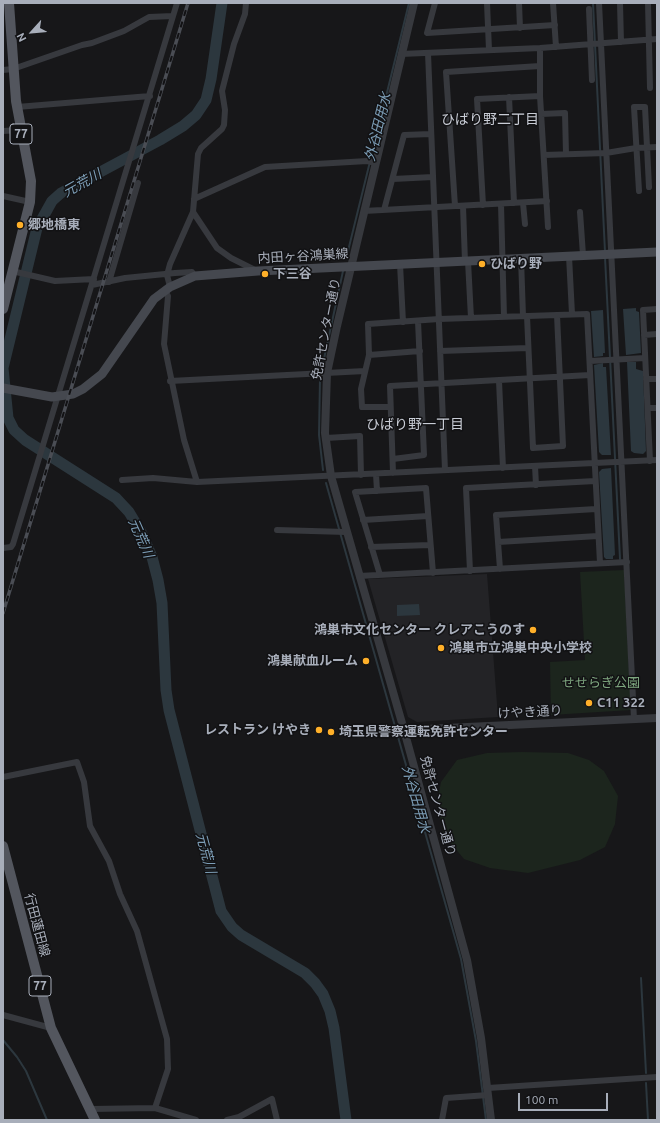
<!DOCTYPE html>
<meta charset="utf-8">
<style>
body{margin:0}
#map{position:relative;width:660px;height:1123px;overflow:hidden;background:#171719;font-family:Ubuntu,sans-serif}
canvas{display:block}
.frame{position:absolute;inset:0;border:4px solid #a8aeba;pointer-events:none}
.north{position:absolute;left:12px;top:12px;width:40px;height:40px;-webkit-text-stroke:3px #121214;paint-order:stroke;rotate:243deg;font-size:11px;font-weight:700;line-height:16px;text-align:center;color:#a8aeba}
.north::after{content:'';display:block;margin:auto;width:14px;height:18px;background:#a8aeba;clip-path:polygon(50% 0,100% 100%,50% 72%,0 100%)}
.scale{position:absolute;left:518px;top:1093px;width:90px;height:18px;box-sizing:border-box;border:2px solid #a8aeba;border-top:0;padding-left:5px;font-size:12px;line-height:14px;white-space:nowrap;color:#a8aeba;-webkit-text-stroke:3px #121214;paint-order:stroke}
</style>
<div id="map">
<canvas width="660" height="1123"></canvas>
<div class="frame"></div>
<div class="north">N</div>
<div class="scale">100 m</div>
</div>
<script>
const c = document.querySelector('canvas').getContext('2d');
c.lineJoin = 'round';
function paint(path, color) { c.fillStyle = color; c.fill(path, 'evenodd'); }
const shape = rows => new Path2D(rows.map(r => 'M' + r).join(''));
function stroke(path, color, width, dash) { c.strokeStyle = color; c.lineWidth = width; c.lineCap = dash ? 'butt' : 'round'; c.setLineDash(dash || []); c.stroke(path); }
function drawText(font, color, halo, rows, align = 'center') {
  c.font = font + ' Ubuntu,"Noto Sans JP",sans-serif'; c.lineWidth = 3; c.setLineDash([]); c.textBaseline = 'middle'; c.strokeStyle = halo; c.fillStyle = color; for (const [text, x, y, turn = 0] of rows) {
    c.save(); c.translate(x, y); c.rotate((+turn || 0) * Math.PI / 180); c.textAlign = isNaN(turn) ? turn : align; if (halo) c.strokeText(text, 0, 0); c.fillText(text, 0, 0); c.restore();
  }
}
paint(shape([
 [487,574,498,717,417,722,408,717,368,579]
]), '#232326');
paint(shape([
 [624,570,631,710,551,715,550,662,585,660,580,572],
 [522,752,568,753,589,760,604,771,618,796,615,824,605,847,580,860,528,873,490,868,464,859,444,835,437,803,441,782,457,760,487,753]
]), '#1c251d');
paint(shape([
 [636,308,636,311,639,312,641,353,626,355,623,309],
 [603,310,605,353,603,353,603,356,594,357,591,311],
 [627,362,636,362,636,369,643,371,646,451,643,454,634,453,631,451],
 [603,363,603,367,606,367,611,455,602,455,599,452,594,365],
 [611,468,615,555,613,556,613,559,606,559,604,557,599,472,602,469],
 [419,604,420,615,397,616,397,605]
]), '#2c373e');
stroke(shape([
 [593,3,605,252],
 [348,251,409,3],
 [605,257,620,559],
 [322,368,343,271],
 [320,379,319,435,323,470],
 [326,483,461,959,476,1041,486,1120],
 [641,978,646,1073],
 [3,1040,17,1057,26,1071,47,1120],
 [646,1083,648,1120]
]), '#2c373e', 2);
stroke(shape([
 [222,3,211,79,206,100,196,115,183,126,160,140,61,193,52,201,37,228,3,368,8,418,14,430,25,440,116,498,129,512,141,532,152,557,158,580,162,603,166,690,169,710,221,911,232,927,241,935,305,973,315,983,323,994,330,1011,334,1028,346,1120]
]), '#2c373e', 11);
stroke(shape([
 [435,3,427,33,555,25],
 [487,3,489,50],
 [519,3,520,28],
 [553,3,556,47],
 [599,3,634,719],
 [620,3,621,42],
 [648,3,650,88],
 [589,9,592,80],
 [540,48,540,96,548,227],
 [428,53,445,470],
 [401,54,540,48,657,39],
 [3,70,13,69,82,45,92,43,124,31,149,17,173,16],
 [509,97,514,203],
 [17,107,150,96],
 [541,114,565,113,566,154],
 [3,131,21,130],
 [544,155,606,153,636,148,657,147],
 [393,179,433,177],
 [639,191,634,107,645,107,649,187],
 [3,196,30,202],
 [194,199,265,167,367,161,376,163],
 [523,203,525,224],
 [501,204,504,317],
 [483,205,477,99,540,96],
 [455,206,446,72,540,66],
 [463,206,465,262],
 [384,210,404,135,431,134],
 [364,211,547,201],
 [193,212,217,248,231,258,257,271],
 [580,212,583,255],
 [569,256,572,314],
 [521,258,523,316],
 [468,261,471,318],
 [400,264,403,322],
 [12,271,55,281,94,279],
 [109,282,138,183],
 [92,285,125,278,175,273,192,272,195,276],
 [170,287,167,275,170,264,193,212,198,154,201,148,222,129,224,125,225,110,222,91,234,44,245,14,246,3],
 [165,290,168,296,164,344,184,440,197,482],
 [527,316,533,448,563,446,557,315],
 [644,335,657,334],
 [440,351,528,348],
 [369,355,420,351],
 [590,361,645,358],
 [646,379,657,379],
 [170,381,365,371],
 [499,381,503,468],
 [390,407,362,407,361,389,369,355,368,324,439,319,587,314,600,563],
 [648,408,657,408],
 [326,438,360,436,361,475],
 [393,459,424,455,418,321],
 [650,461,643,310,657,309],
 [535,466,536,485],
 [393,473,390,386,590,375],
 [376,474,377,491],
 [122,480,153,478,197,482,657,460],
 [363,520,428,516],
 [277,530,346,532],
 [498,542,598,536],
 [371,547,430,545],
 [3,548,11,547,13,544,177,3],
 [500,569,496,515,596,509],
 [470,571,466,488,595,481],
 [380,575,355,492,426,488,433,573],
 [359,576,627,562],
 [3,777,77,762,84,782,90,826,109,861,120,894,137,931,167,1039,168,1069,155,1108],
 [3,1015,51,1028],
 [488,1088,657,1077],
 [91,1109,155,1108,196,1120],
 [227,1120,239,1117,272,1099,277,1120],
 [442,1120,446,1098,488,1095]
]), '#37393e', 6);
stroke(shape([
 [414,3,337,326,327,373,325,433,331,476,404,730,467,960,481,1038,491,1120],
 [404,730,657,718]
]), '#37393e', 8);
stroke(shape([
 [3,388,52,397,73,394,83,389,102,374,154,299,170,287,195,276,258,271,657,252]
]), '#45484f', 9);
stroke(shape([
 [3,309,30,202,31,181,16,101,9,3],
 [3,846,51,1028,95,1120]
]), '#53565e', 10);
const rail = shape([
 [3,613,188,3]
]);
stroke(rail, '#4a4d54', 3.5);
stroke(rail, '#121214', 2, [6]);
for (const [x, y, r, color] of [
 [20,225,4,"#ffb029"],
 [482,264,4,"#ffb029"],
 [265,274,4,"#ffb029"],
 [533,630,4,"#ffb029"],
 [441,648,4,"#ffb029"],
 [366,661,4,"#ffb029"],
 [589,703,4,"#ffb029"],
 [319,730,4,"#ffb029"],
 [331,732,4,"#ffb029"]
]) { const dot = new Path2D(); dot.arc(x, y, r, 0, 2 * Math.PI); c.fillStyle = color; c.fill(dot); stroke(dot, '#121214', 1.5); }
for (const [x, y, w] of [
 [21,134,22],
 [40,986,22]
]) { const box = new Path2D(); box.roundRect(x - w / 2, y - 10, w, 20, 3); c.fillStyle = '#121214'; c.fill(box); stroke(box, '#a8aeba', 1); }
drawText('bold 12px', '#a8aeba', null, [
 ["77",21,134],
 ["77",40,986]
]);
drawText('bold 13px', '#a8aeba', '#121214', [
 ["郷地橋東",28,225],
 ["ひばり野",490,264],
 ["下三谷",273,274],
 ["鴻巣市文化センター クレアこうのす",525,630,"right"],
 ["鴻巣市立鴻巣中央小学校",449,648],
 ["鴻巣献血ルーム",358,661,"right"],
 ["C11 322",597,703],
 ["レストラン けやき",311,730,"right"],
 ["埼玉県警察運転免許センター",339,732]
], 'left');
drawText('13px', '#a8aeba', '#121214', [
 ["内田ヶ谷鴻巣線",303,256,-3],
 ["免許センター通り",326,329,-79],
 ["けやき通り",530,712,-3],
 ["免許センター通り",438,806,75],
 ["行田蓮田線",37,925,75]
]);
drawText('13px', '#7ea67f', '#121214', [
 ["せせらぎ公園",601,683]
]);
drawText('14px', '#c9cdd6', '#121214', [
 ["ひばり野二丁目",490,119],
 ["ひばり野一丁目",415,424]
]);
drawText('italic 14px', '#7d9eb7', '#121214', [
 ["外谷田用水",378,127,-76],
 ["元荒川",82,183,-29],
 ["元荒川",141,538,66],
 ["外谷田用水",416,799,74],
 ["元荒川",206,853,75]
]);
</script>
